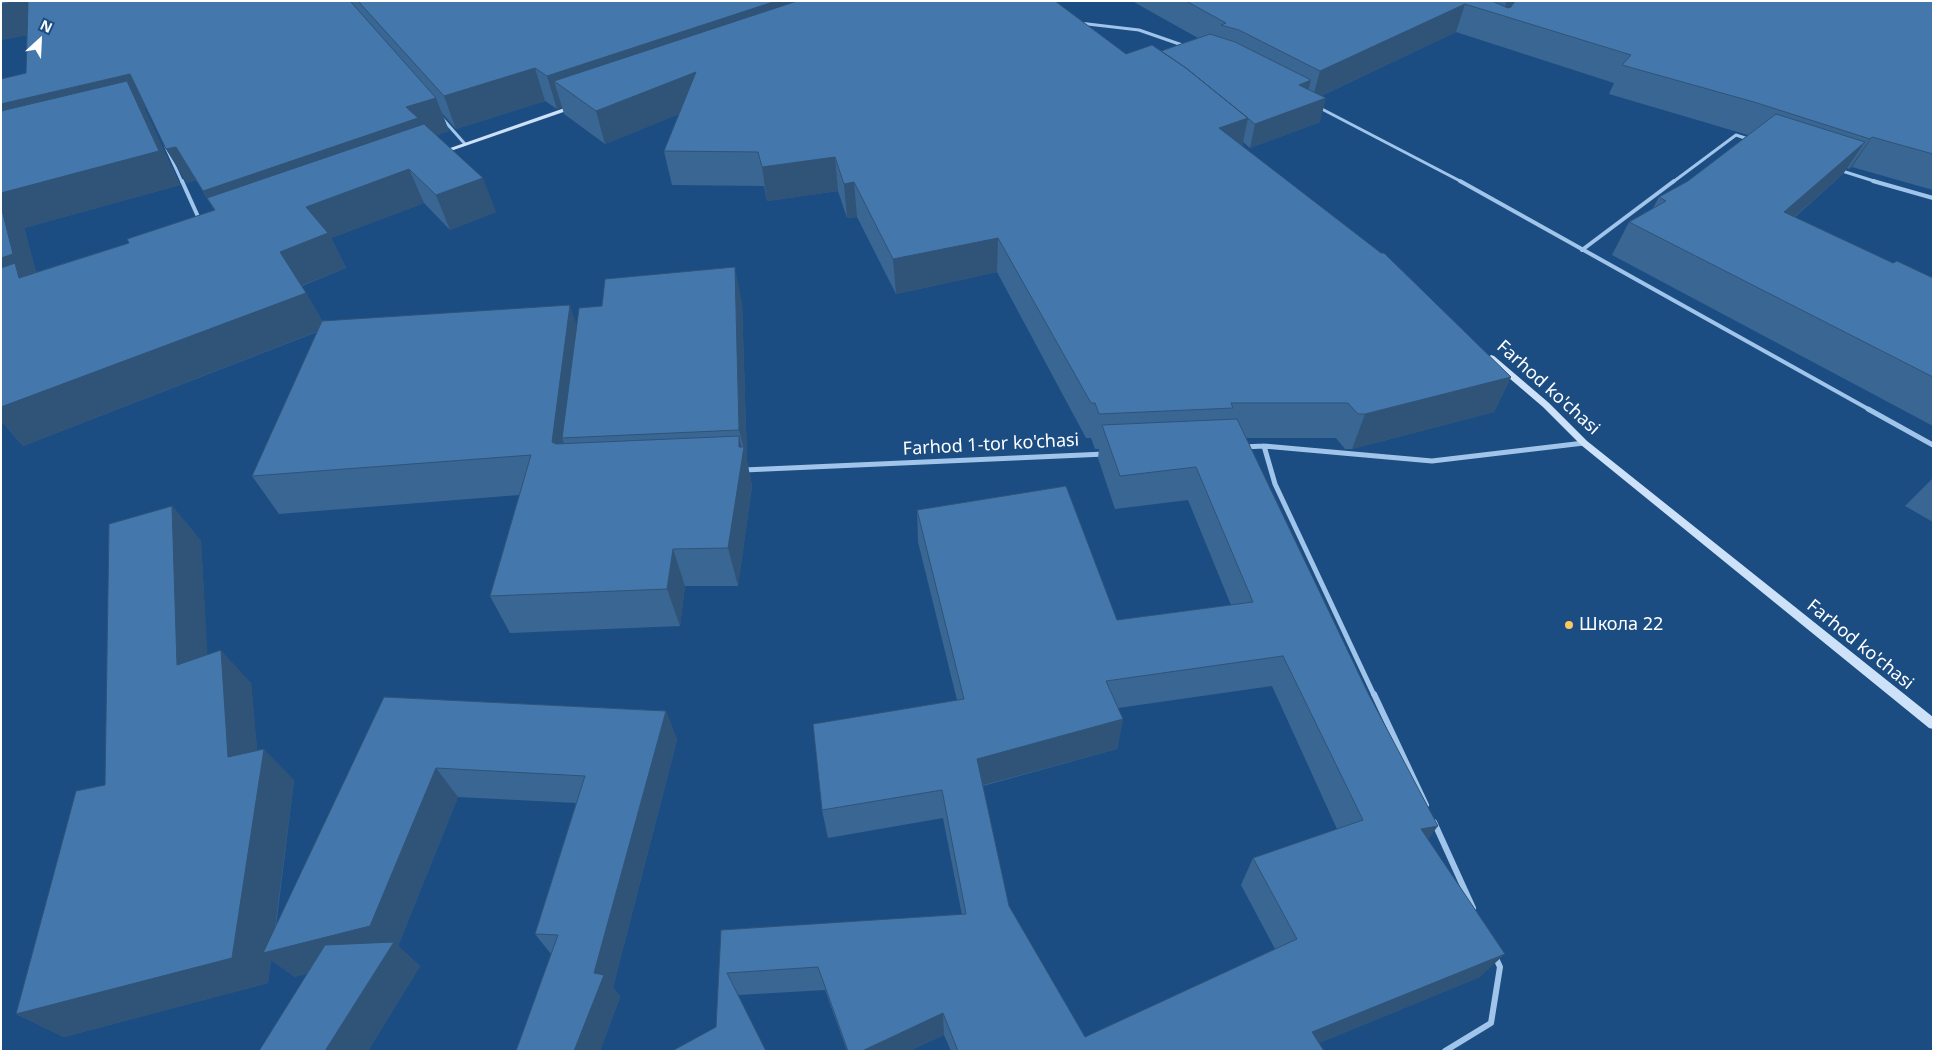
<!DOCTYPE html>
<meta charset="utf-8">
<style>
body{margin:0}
#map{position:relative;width:1934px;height:1052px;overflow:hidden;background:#1c4d82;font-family:"Noto Sans",sans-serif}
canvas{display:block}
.frame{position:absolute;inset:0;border:2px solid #fff;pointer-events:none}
.north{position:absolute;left:15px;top:15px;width:50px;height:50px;-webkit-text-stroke:4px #1c4d82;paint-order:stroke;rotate:25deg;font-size:14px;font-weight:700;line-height:20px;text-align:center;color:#fff}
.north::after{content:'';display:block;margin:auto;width:18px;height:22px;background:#fff;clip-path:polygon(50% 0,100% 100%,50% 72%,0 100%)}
</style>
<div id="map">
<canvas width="1934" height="1052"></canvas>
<div class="frame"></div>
<div class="north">N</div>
</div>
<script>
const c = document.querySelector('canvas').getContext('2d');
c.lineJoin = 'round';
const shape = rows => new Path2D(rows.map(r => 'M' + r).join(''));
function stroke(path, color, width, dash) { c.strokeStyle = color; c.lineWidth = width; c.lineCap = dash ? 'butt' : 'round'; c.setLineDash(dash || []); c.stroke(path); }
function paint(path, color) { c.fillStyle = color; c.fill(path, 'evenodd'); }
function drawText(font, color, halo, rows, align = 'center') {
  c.font = font + ' "Noto Sans",sans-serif'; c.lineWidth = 5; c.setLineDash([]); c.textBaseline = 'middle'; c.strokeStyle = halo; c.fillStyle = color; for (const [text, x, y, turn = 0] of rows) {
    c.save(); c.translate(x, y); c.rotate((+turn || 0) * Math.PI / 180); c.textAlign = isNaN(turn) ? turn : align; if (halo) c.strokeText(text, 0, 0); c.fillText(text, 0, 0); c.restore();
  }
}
stroke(shape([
 [1079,23,1139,30,1185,46],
 [1318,107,1462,182],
 [442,118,465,144],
 [166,147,182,182],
 [1839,170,1877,182],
 [1673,182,1736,135,1751,140]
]), '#a1c5ea', 3);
stroke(shape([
 [182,181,200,221],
 [1460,181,1870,410],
 [1873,181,1933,198],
 [1582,250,1674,181]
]), '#a1c5ea', 4);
stroke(shape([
 [1868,409,1933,445],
 [1264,446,1275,484,1374,695],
 [1243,447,1264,446,1432,461,1584,443],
 [744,470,1105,454]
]), '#a1c5ea', 5);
stroke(shape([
 [1374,694,1426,805],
 [1434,822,1473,908],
 [1445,1051,1491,1023,1500,967,1495,956]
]), '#a1c5ea', 6);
paint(shape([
 [576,104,579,106,578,107,442,154,436,153,576,104],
 [1491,355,1494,356,1549,403,1587,441,1933,717,1933,729,1929,728,1581,445,1543,407,1488,360,1487,358,1491,355]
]), '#cde1f8');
paint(shape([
 [1,1,1055,1,1126,54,1161,51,1198,38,1132,1,1933,1,1933,190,1852,167,1849,169,1847,168,1843,174,1795,217,1893,263,1933,278,1933,426,1612,255,1629,222,1653,208,1659,197,1688,181,1748,135,1609,94,1614,83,1456,32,1321,96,1320,122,1250,148,1243,142,1242,146,1511,377,1494,412,1352,449,1345,449,1336,438,1246,438,1428,839,1480,977,1319,1043,1324,1051,951,1051,944,1035,909,1051,847,1051,825,990,738,995,716,1027,721,930,962,915,943,818,828,838,822,810,957,700,918,542,917,510,1117,620,1231,605,1188,500,1115,509,1098,458,1099,449,1095,449,1091,438,1086,438,997,272,896,294,857,217,847,218,838,191,767,201,764,186,672,185,664,151,679,114,605,144,564,114,562,107,557,109,545,101,456,129,442,113,449,131,437,135,496,212,450,230,424,203,331,238,346,268,302,286,322,321,576,325,742,303,747,461,752,486,738,586,685,586,680,626,510,633,490,596,519,495,279,514,252,476,317,332,23,446,4,424,26,73,27,35,1,40],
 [144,108,147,108,166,149,187,183,196,180,214,210,129,243,36,272,24,228,180,185,147,114],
 [1272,686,1337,829,1253,858,1241,885,1275,949,1085,1037,1009,906,983,786,1117,749,1123,719,1118,708],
 [1933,478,1933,522,1905,506],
 [172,506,201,541,207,655,251,683,257,751,294,780,276,926,384,697,666,711,677,740,613,987,620,997,600,1051,516,1051,551,954,535,934,576,803,458,797,398,946,420,966,368,1051,259,1051,308,973,295,977,271,960,268,983,64,1037,16,1014,105,785]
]), '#3a6693');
paint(shape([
 [17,1,30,1,49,31,1,40,1,4],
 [776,1,871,1,554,81,562,107,557,109,547,76],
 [1507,1,1515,1,1505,16,1502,15],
 [1465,4,1456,32,1312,100,1320,71],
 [535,68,545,101,456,129,444,96],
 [696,72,702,105,605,144,596,111],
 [130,74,150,107,144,108,147,114,180,185,24,228,41,289,1,303,1,104],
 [1311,80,1305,104,1299,85],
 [436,98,449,131,426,139,223,225,203,191,406,107],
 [1326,98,1320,122,1250,148,1255,124],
 [1248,118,1241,152,1219,128],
 [1872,137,1852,167,1849,169,1870,139],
 [1865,142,1843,174,1763,244,1784,212],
 [176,147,196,180,187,183,166,149],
 [835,157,838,191,767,201,762,167],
 [409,169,424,203,331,238,346,268,300,286,280,252,306,207],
 [483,178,496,212,450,230,436,195],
 [854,182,857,217,847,218,844,184],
 [998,238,997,272,896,294,893,259],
 [735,267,742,303,747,461,752,486,738,586,728,548,739,447,739,436,743,454,744,450,739,430],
 [306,293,326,328,23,446,4,424,1,425,1,402],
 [570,305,583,344,562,438,570,458,552,442],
 [1511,377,1494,412,1352,449,1365,414],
 [172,506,201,541,210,698,177,665],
 [673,549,685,586,680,626,667,589],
 [221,650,251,683,260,778,264,749,294,780,272,951,436,768,458,797,398,946,420,966,368,1051,325,1051,388,952,295,977,271,960,268,983,64,1037,16,1014,228,757],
 [666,711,677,740,613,987,620,997,600,1051,574,1051,594,973],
 [1123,719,1117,749,976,787,977,759],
 [1438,826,1418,853,1421,829],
 [1505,954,1480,977,1300,1051,1312,1032],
 [943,1013,944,1035,909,1051,862,1051]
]), '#305378');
const building = shape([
 [1,1,17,1,1,4,1,1],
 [28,1,350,1,436,98,406,107,418,118,203,191,176,147,166,149,130,74,1,104,1,79,26,73,28,1],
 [358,1,776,1,547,76,535,68,444,96,358,1],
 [797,1,1055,1,1126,54,1152,45,1186,68,1248,118,1219,128,1381,253,1384,253,1511,377,1365,414,1358,414,1348,403,1231,403,1233,408,1099,414,1095,403,1091,403,998,238,893,259,854,182,844,184,835,157,762,167,758,152,664,151,696,72,596,111,554,81,797,1],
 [1186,1,1492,1,1508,8,1511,7,1515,1,1933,1,1933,154,1872,137,1870,139,1754,102,1622,65,1631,55,1465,4,1320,71,1239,30,1221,25,1226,23,1186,1],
 [1210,34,1235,42,1311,80,1299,85,1326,98,1255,124,1186,68,1161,51,1210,34],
 [127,81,159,151,1,193,1,111,127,81],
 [1776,114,1865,142,1784,212,1893,263,1897,261,1933,278,1933,377,1629,222,1666,201,1659,197,1688,181,1776,114],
 [424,124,483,178,436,195,409,169,306,207,328,233,280,252,306,293,1,407,1,268,15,263,19,278,129,243,127,239,215,210,207,198,424,124],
 [1,206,13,254,1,258,1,206],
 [735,267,739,430,562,438,579,308,602,306,605,279,735,267],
 [570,305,552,442,556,444,739,436,739,447,744,447,728,548,673,549,667,589,490,596,531,455,252,476,322,321,570,305],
 [1237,419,1368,693,1438,826,1421,829,1505,954,1312,1032,1324,1051,958,1051,943,1013,862,1051,848,1051,818,967,727,973,766,1051,672,1051,716,1027,721,930,966,914,942,790,822,810,813,724,964,699,917,510,1066,486,1117,620,1253,602,1196,467,1120,476,1102,425,1237,419],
 [1283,656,1363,820,1253,858,1297,939,1085,1037,1009,906,977,759,1123,719,1106,681,1283,656],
 [172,506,177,665,221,650,228,757,264,749,232,958,16,1014,76,791,105,785,109,524,172,506],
 [384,697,666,711,594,973,604,975,574,1051,516,1051,558,935,535,934,585,776,436,768,370,926,263,953,384,697],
 [394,942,325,1051,259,1051,325,945,394,942]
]);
paint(building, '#4477ab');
stroke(building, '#305378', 1);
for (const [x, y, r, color] of [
 [1569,625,5,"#fbc75f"]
]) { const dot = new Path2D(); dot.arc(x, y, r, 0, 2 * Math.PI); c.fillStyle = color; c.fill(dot); stroke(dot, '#1c4d82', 2); }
drawText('18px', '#fff', '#1c4d82', [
 ["Farhod ko'chasi",1548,388,42],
 ["Farhod 1-tor ko'chasi",991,445,-3],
 ["Farhod ko'chasi",1860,645,39]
]);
drawText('18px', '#fff', '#1c4d82', [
 ["Школа 22",1579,625]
], 'left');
</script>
